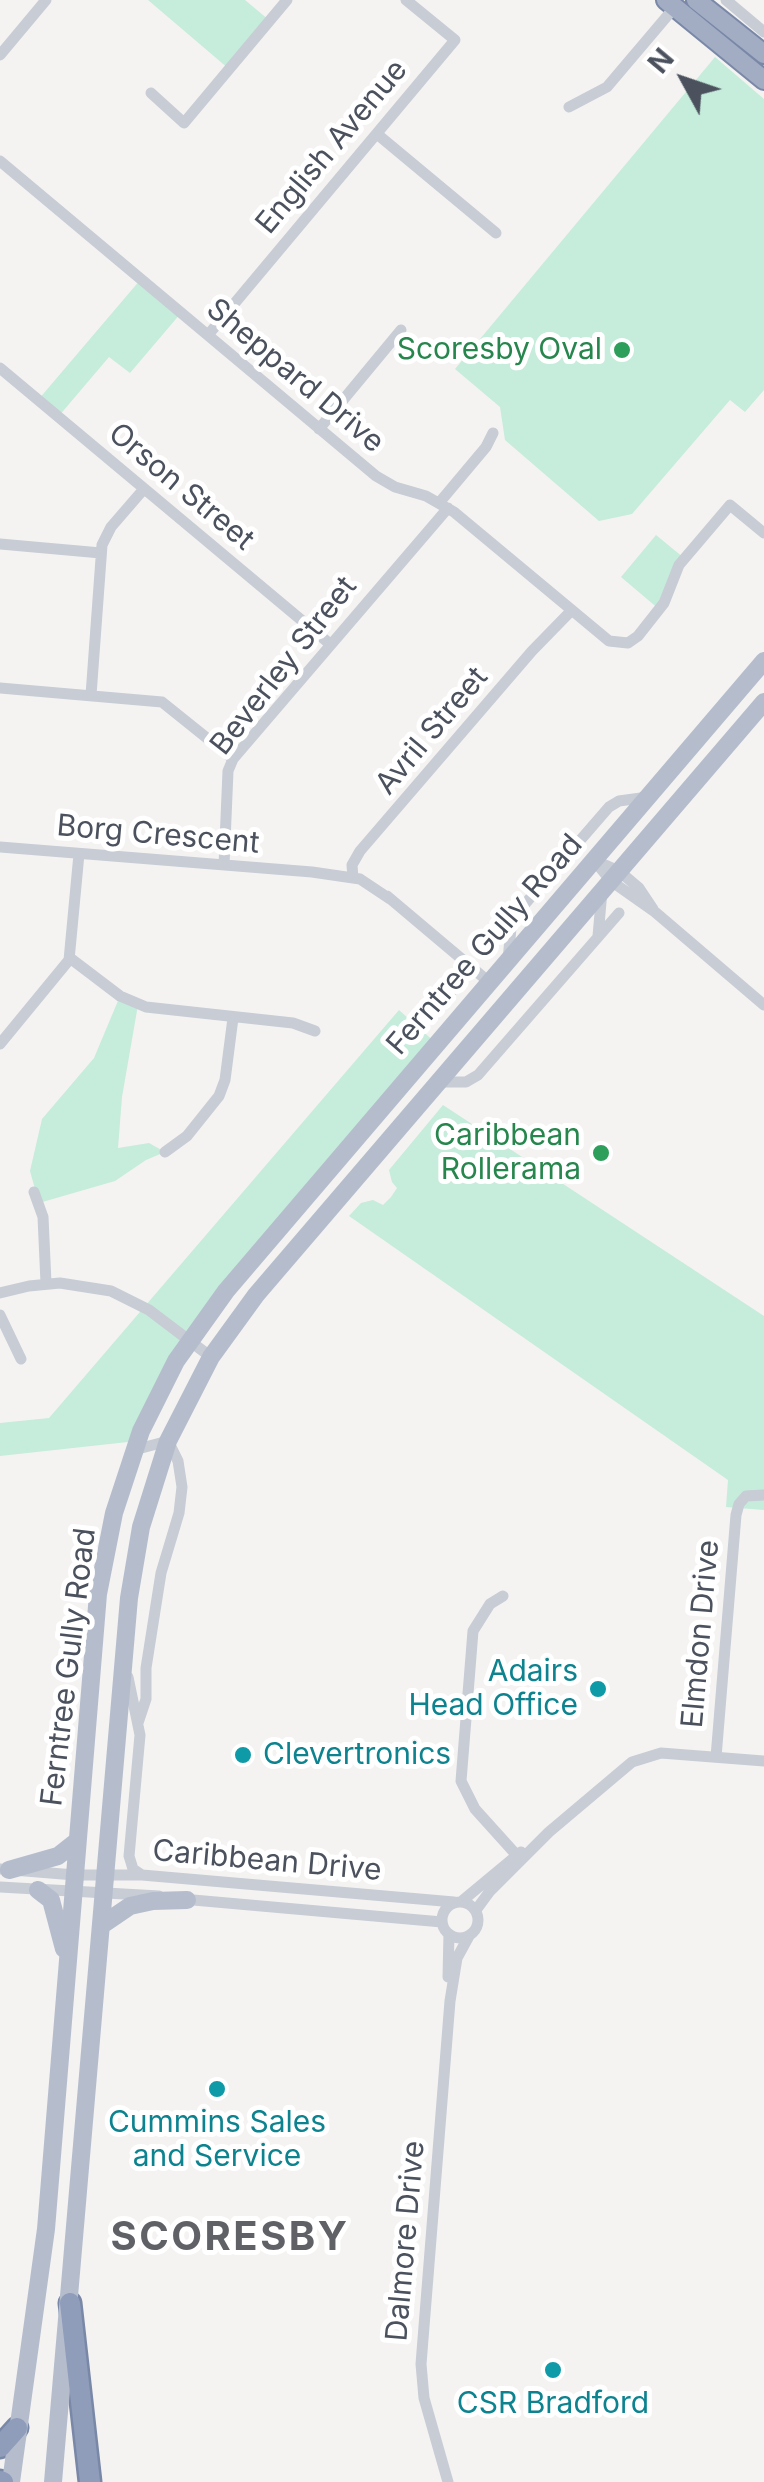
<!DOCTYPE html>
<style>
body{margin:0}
#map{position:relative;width:764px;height:2482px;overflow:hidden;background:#f4f3f2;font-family:Inter,sans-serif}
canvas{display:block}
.north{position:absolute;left:634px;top:30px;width:100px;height:100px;-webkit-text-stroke:8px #fff;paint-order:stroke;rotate:310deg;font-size:28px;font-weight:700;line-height:40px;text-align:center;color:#4b525e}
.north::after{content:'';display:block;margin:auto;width:35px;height:45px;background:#4b525e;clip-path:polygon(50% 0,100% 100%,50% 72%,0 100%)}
</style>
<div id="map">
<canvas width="764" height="2482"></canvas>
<div class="north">N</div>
</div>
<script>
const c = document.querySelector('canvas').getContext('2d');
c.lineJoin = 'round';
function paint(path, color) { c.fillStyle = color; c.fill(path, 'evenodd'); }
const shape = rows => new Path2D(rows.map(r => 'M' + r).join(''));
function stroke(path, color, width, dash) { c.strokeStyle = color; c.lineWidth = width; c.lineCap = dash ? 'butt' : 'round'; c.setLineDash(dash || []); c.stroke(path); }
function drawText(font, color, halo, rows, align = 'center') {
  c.font = font + ' Inter,sans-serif'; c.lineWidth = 10; c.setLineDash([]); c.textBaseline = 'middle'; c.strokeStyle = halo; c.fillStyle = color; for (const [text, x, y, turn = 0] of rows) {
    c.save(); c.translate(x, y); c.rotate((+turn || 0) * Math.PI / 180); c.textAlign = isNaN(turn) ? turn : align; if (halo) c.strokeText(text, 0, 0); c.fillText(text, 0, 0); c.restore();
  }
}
paint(shape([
 [148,0,245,0,269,20,229,69],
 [715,57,764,99,764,390,745,412,730,400,632,514,599,521,505,440,500,407,455,369],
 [141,279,181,313,130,373,109,357,58,417,38,400],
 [656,535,684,558,660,610,621,577],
 [120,996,138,1005,122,1097,118,1148,149,1143,165,1152,146,1160,115,1181,39,1203,30,1171,42,1119,94,1058],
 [399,1010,437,1044,226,1291,137,1441,0,1456,0,1423,49,1418],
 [443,1105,764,1316,764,1510,726,1507,728,1480,349,1216,361,1203,373,1200,383,1205,391,1197,397,1188,392,1182,389,1170]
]), '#c6ecdb');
const trunk = shape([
 [666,0,764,80],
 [696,0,764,54]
]);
const motorway = shape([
 [70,2303,90,2482],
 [0,2447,17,2428],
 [0,2481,3,2482]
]);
stroke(trunk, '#7a88a7', 22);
stroke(motorway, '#7a88a7', 25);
stroke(shape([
 [726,0,764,32],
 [0,55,46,0],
 [151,93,184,123,287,0],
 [569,107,607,87,674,8],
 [377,134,496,233],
 [0,161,376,476,395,487,426,496,454,512,609,641,628,643,638,636,664,603,679,565,730,505,764,533],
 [208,335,455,40,406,0],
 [0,368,330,644],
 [319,429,401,330],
 [439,503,486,447,493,433],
 [0,544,101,553],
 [0,688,162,702,233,759],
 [91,695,102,545,111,527,143,490],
 [0,847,312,872,360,879,390,899],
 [594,860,611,881,655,912,764,1005],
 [596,861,619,871,639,888,653,909],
 [224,865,228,771,233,759,448,508],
 [353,878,352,865,360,851,532,651,571,611],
 [387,896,489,982],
 [598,936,602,891],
 [70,958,120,996,146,1007,293,1023,315,1031],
 [508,960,511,928,518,912,609,807,619,801,648,797],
 [421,1027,472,967],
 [0,1044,69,960,79,854],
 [438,1082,466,1082,478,1075,619,913],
 [165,1152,187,1136,219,1096,225,1080,233,1018],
 [34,1192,43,1217,46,1283],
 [0,1293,29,1286,60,1283,111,1291,149,1310,211,1357],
 [0,1315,21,1359],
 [134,1450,168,1441,178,1461,182,1487,179,1513,161,1573,146,1668,146,1699,138,1723],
 [503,1596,490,1604,473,1631,461,1781,475,1809,521,1860],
 [128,1677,140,1735,129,1856,133,1869,142,1875],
 [716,1757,736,1515,739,1504,746,1496,764,1495],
 [0,1869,75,1875,142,1875,454,1902],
 [0,1887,159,1896],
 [182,1899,442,1922],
 [462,1901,521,1852],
 '442 1920a18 18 0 1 1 36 0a18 18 0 1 1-36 0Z',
 [476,1910,490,1891,549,1832,632,1762,661,1753,764,1761],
 [448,1977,449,1934],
 [448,2482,424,2398,421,2364,450,2001,457,1958,469,1936]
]), '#c7ccd5', 11);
stroke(shape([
 [9,1870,58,1856,77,1841],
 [38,1890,51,1900,64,1949],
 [102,1925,130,1906,153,1901,187,1900],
 [11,2482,46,2229,98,1594,114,1513,141,1431,176,1361,226,1291,764,661],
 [53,2482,129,1598,141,1527,168,1441,211,1357,256,1295,764,702]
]), '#b5bdcd', 18);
stroke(trunk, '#a2adc4', 18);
stroke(motorway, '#8f9dbb', 20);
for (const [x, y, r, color] of [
 [622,350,10,"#2e9e5b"],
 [601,1153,10,"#2e9e5b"],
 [598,1689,10,"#0f9aa8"],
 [243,1755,10,"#0f9aa8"],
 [217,2089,10,"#0f9aa8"],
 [553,2370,10,"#0f9aa8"]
]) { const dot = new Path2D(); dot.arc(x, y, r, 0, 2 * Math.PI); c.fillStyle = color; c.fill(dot); stroke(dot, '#fff', 4); }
drawText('30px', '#4b525e', '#fff', [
 ["English Avenue",332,147,-50],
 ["Sheppard Drive",295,376,40],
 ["Orson Street",181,487,40],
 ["Beverley Street",284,666,-52],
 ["Avril Street",432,731,-50],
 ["Borg Crescent",158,835,5],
 ["Ferntree Gully Road",485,945,-49],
 ["Elmdon Drive",701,1634,-85],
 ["Ferntree Gully Road",69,1667,-83],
 ["Caribbean Drive",267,1861,5],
 ["Dalmore Drive",406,2241,-85]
]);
drawText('30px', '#27864d', '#fff', [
 ["Scoresby Oval",602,350],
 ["Caribbean",581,1136],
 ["Rollerama",581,1170]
], 'right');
drawText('30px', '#0d838f', '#fff', [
 ["Adairs",578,1672,"right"],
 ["Head Office",578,1706,"right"],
 ["Clevertronics",263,1755,"left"],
 ["Cummins Sales",217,2123],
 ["and Service",217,2157],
 ["CSR Bradford",553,2404]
]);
c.letterSpacing = '2.5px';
drawText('bold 40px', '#5f6166', '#fff', [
 ["SCORESBY",230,2238]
]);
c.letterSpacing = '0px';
</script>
